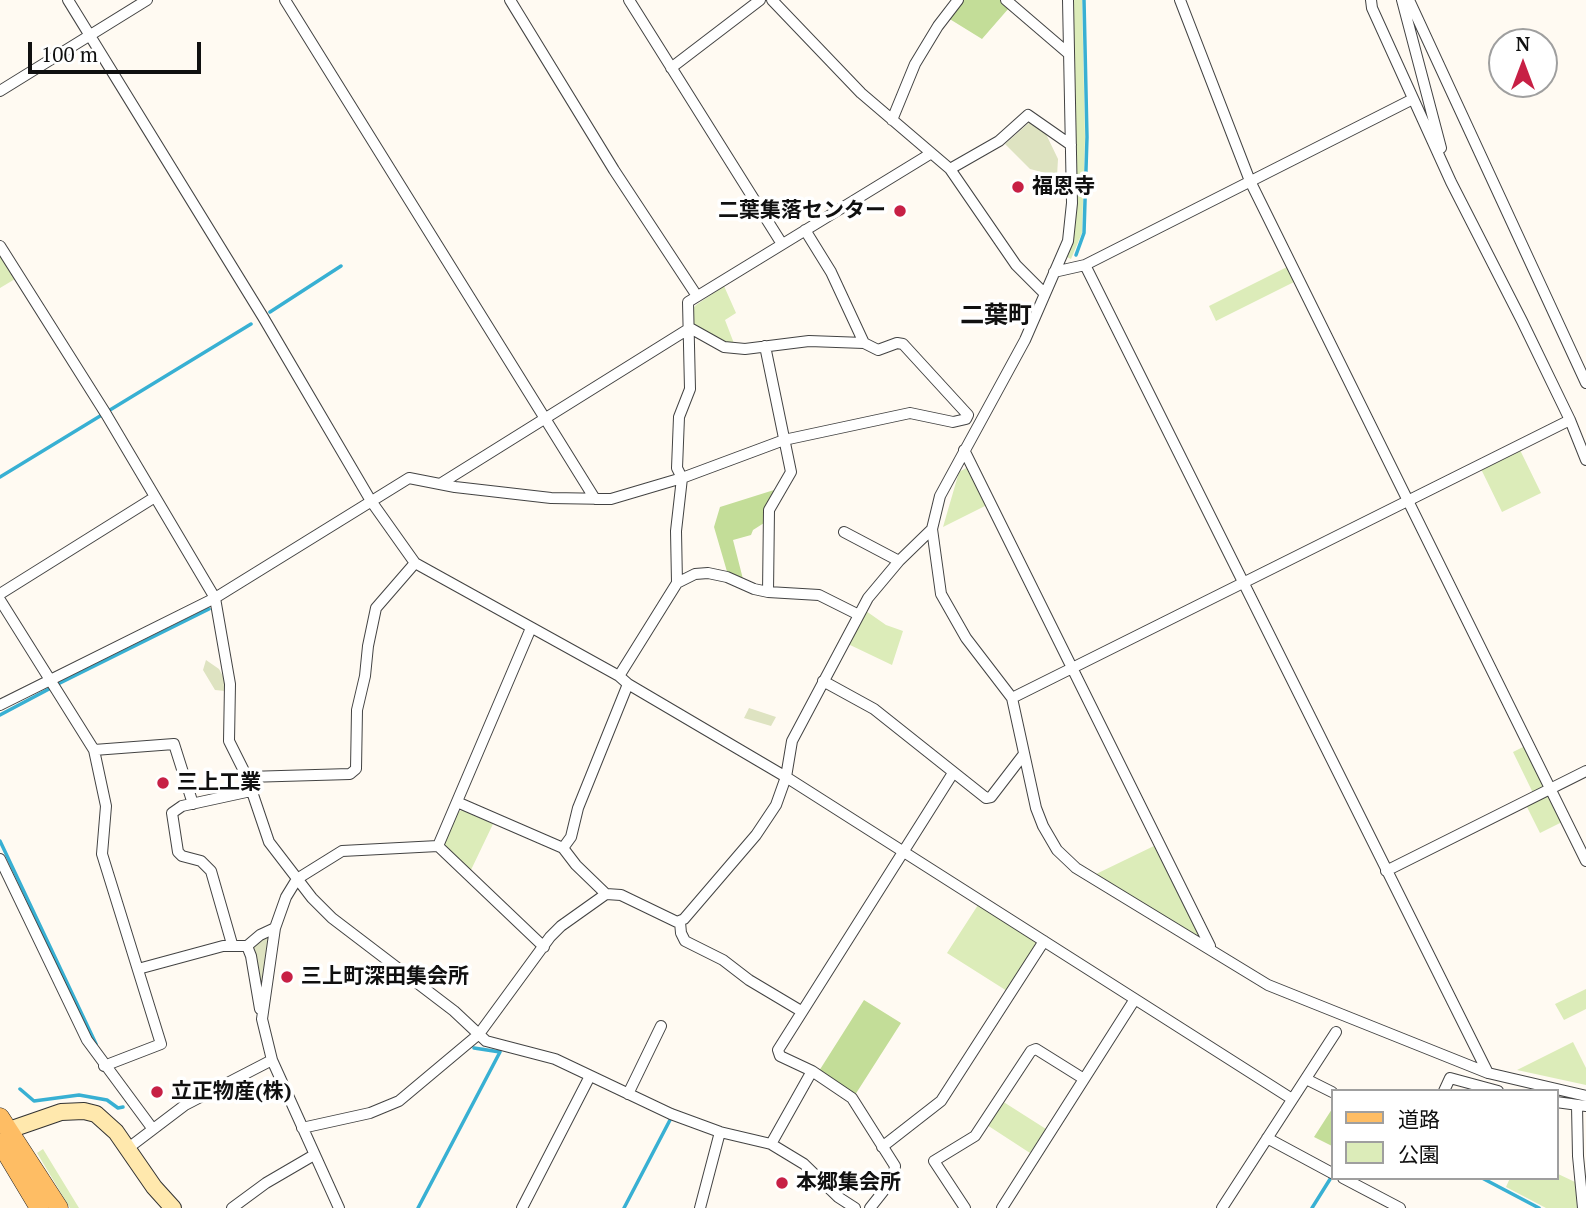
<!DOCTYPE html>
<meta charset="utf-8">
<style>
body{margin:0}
#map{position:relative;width:1586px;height:1208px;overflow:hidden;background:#fffaf2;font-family:"PT Serif","Noto Sans JP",serif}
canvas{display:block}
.legend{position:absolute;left:1331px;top:1089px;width:228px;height:91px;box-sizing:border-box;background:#fff;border:2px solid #9f9f9f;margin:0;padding:9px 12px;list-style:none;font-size:21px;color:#101010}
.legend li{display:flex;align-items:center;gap:14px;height:35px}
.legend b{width:35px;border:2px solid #9f9f9f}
.north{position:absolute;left:1488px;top:28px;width:70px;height:70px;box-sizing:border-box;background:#fff;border:2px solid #9f9f9f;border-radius:50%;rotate:0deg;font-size:19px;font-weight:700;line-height:28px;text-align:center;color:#101010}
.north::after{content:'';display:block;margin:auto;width:24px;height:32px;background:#c72045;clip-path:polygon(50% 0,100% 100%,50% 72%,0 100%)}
.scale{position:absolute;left:28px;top:42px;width:173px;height:32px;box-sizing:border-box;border:4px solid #101010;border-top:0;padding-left:9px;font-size:21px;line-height:24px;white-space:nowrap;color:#101010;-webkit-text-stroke:5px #fff;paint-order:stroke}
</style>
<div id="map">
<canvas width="1586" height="1208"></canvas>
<ul class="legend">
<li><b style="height:9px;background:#febd64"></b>道路</li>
<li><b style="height:19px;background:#dcecb9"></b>公園</li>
</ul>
<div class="north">N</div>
<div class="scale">100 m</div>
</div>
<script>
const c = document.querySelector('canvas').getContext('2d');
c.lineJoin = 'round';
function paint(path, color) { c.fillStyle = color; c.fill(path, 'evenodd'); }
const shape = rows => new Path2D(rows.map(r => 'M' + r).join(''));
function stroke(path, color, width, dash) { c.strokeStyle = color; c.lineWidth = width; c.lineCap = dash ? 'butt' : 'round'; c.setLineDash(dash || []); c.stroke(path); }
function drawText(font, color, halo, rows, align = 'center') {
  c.font = font + ' "PT Serif","Noto Sans JP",serif'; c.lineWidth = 7; c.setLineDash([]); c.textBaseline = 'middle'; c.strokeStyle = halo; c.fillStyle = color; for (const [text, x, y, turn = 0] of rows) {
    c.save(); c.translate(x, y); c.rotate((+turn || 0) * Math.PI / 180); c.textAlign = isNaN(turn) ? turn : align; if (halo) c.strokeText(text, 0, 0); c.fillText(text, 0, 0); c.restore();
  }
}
paint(shape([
 [1072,0,1082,0,1085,138,1082,233,1071,259,1065,256,1071,241],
 [0,254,15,279,0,288],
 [1287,267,1294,282,1216,321,1209,306],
 [724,286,736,313,725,320,735,346,728,345,695,326,693,322,692,310,696,305],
 [1520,450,1541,493,1502,512,1481,469],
 [968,467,987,505,943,527,959,472],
 [866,611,886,625,903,631,892,665,848,644],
 [1525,746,1545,787,1533,793,1513,752],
 [1549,794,1562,822,1540,833,1526,805],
 [462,810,493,824,470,872,444,844,458,812],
 [1156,845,1202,939,1094,875],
 [978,905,1038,943,1007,991,947,953],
 [1586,989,1586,1009,1564,1020,1555,1004],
 [1573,1042,1586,1068,1586,1085,1517,1070],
 [1002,1101,1046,1129,1030,1153,987,1125],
 [43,1149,79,1208,70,1208,37,1153],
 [1556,1173,1575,1182,1577,1208,1546,1208,1506,1187,1510,1178,1556,1178]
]), '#dcecb9');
paint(shape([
 [962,0,1000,0,1009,8,982,39,948,18],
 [774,490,765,511,764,523,753,530,751,535,733,540,744,583,728,575,714,527,720,507],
 [864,1000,901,1023,855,1095,819,1071],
 [1332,1109,1332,1146,1314,1137]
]), '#c3dd98');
paint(shape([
 [1031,121,1045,132,1058,159,1057,176,1030,169,1005,144],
 [206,660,219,669,225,680,225,691,215,690,203,670],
 [749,708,776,717,771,726,744,718],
 [270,935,261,996,252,947,264,936]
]), '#dee3c1');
stroke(shape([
 [1076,255,1084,233,1087,137,1084,0],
 [270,312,341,266],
 [0,477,251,324],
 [58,684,209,609],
 [0,715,49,689],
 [0,841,96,1044],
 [20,1089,34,1101,79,1095,107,1100,118,1108,123,1107],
 [1482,1178,1539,1208],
 [418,1208,500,1052,474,1048],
 [624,1208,670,1120],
 [1312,1208,1332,1176]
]), '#38b0d3', 3.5);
const street = shape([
 [68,0,263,317,371,501,415,563,619,676,628,684,786,777,1292,1099],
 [285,0,595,499],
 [510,0,614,170,697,296],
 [629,0,782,244],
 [772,0,861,93,950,169,1016,265,1044,293],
 [1006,0,1069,54],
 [1068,0,1072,203,1068,241,1025,340,940,496,932,529,941,594,966,638,1012,698,1036,808,1043,826,1057,850,1076,868,1268,985,1488,1073,1586,1096],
 [1180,0,1250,181,1586,861],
 [1371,0,1372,8,1451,182,1522,321,1570,420,1586,460],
 [1402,0,1441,148],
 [1409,0,1586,383],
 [671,68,760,0],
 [0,91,147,0],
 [892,120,915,64,938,26,958,0],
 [950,169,999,141,1028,115,1071,145],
 [0,246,106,414,215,598,230,684,229,741,247,777,269,842,312,898,332,918,454,1011,486,1041,555,1059,671,1114,720,1132,771,1144,804,1164,838,1197,855,1208],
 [1085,265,1488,1073],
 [1054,272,1085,265,1413,99],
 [690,328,724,347,745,349,809,341,864,343],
 [765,346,791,472,769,510,768,592,819,595,859,615],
 [964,450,1210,946],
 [440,484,690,328],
 [844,532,899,561],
 [677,583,695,574,708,573,727,577,754,589,768,592],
 [0,594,155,497],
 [0,600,94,750,106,806,102,854,161,1044,104,1066],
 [619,676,677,583,676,531,682,478,677,468,679,417,690,389,688,302,930,154],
 [823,681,874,709,986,798,991,797,1024,754],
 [1012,698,1570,420],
 [0,705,215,598,409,478,455,487,551,498,611,499,682,478,784,440,910,413,953,422,966,419,968,415,903,344,897,343,878,350,864,343,831,272,805,230],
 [94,750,174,744,193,804],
 [247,777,350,774,356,769,357,710,365,676,368,646,376,608,415,563],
 [457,802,563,848,576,865,606,894],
 [438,846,531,628],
 [563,848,571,837,578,808,628,684],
 [0,859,87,1040,152,1128],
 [1386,871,1586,771],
 [680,922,681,933,685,941,723,960,749,980,801,1011],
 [275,928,262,1019,272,1060,339,1208],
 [232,944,211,871,201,861,182,856,178,852,172,813,182,806,251,791],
 [247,946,260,935,275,928,286,897,297,879,342,851,438,846,544,947],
 [138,969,223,946,247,946,251,956,260,1009],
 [1306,1079,1332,1092],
 [1444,1091,1450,1078,1498,1091],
 [628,1094,661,1026],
 [1556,1102,1586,1106],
 [1577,1106,1578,1156,1583,1208],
 [302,1128,370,1113,399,1101,479,1034,550,937,561,926,606,894,621,895,677,922,684,919,756,835,776,805,786,777,792,741,868,598,899,561,932,529],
 [1267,1138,1332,1173],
 [771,1144,812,1071],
 [882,1147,941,1101,1044,941],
 [127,1149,185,1105,272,1060],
 [1343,1178,1400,1208],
 [232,1208,266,1183,314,1155],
 [522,1208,590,1076],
 [700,1208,720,1132],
 [870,1208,893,1179,895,1166,852,1098,812,1071,780,1056,778,1050,953,773],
 [965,1208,934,1161,975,1136,1031,1051,1036,1049,1084,1079],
 [1002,1208,1135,999],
 [1222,1208,1336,1032]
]);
const secondary = shape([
 [9,1130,61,1112,84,1111,96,1114,116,1132,154,1187,173,1208]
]);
const primary = shape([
 [0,1117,59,1208],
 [0,1143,39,1208]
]);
stroke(street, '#434343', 12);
stroke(secondary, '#323232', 18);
stroke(primary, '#212121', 19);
stroke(street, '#fff', 10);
stroke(secondary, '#ffe8ad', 16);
stroke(primary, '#febd64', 18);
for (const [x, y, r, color] of [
 [1018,187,7,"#c72045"],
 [900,211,7,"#c72045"],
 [163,783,7,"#c72045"],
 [287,977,7,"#c72045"],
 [157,1092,7,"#c72045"],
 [782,1183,7,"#c72045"]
]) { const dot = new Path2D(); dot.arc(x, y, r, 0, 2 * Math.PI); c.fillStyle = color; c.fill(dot); stroke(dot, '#fff', 2.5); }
drawText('bold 21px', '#101010', '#fff', [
 ["福恩寺",1032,187],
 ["二葉集落センター",886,211,"right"],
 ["三上工業",177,783],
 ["三上町深田集会所",301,977],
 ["立正物産(株)",171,1092],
 ["本郷集会所",796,1183]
], 'left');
drawText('bold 24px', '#101010', '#fff', [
 ["二葉町",996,316]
]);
</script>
